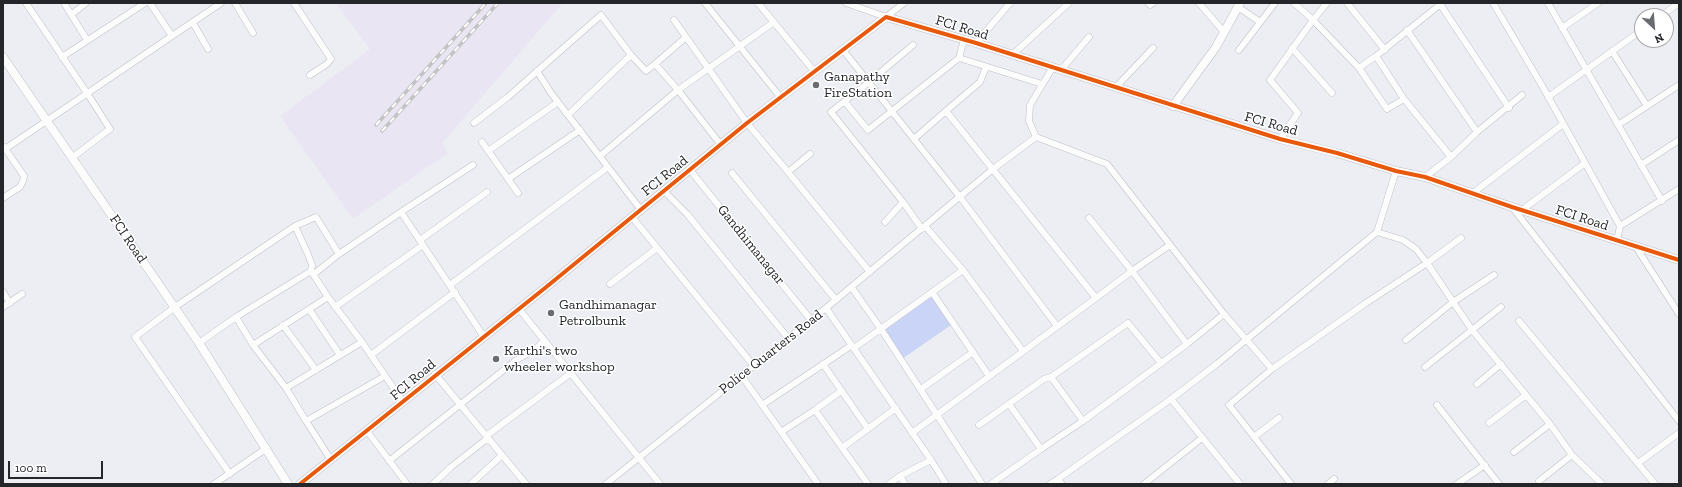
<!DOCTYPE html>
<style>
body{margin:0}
#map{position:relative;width:1682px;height:487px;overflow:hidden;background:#eceef4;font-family:"Zilla Slab",serif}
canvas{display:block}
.frame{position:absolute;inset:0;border:4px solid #25262a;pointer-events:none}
.north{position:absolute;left:1634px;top:8px;width:40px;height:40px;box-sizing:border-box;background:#fff;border:1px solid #a8a8aa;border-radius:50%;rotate:154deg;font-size:11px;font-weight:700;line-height:16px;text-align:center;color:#25262a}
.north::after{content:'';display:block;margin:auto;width:14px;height:18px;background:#6b6c71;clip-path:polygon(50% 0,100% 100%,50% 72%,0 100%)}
.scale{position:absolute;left:8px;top:461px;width:95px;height:18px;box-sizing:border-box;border:2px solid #25262a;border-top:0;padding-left:5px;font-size:12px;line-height:14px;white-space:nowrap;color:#25262a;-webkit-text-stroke:3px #fff;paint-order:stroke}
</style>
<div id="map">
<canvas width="1682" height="487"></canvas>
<div class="frame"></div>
<div class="north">N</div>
<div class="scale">100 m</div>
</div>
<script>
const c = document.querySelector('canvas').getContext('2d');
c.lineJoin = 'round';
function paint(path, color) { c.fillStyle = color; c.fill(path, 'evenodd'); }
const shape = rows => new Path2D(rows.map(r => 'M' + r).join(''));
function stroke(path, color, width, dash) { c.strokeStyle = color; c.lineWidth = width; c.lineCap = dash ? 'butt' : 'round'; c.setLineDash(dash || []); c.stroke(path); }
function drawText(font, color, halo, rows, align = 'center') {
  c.font = font + ' "Zilla Slab",serif'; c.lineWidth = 3; c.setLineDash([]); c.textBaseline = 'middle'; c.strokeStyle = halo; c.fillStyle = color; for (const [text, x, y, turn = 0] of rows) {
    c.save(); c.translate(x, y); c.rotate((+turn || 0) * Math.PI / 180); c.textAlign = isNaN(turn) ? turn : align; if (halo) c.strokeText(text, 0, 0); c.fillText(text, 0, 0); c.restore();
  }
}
paint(shape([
 [336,3,563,3,442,143,448,153,353,219,280,116,370,49]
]), '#eae5f3');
paint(shape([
 [931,295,951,325,902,359,883,330]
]), '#cad4f6');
const minor = shape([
 [26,3,87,93,110,129,73,157],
 [64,3,87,40],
 [235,3,253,33],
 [294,3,331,59,327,64,310,75],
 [705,3,781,98],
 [758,3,814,71],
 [846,3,886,17,904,3],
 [1148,3,1150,5,1153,3],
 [1199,3,1224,32],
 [1294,3,1313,20,1359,68,1387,109,1404,99],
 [1347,3,1385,50],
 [1493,3,1544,89,1620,226],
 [1548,3,1662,201],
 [1440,4,1509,108],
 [1238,7,1260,22],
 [72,14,86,3],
 [1661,16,1679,3],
 [674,20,747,123,788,172,810,154],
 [193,23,208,49],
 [1562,28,1598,3],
 [1407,30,1477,132],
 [172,36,221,3],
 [685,38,655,64,678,90,721,145],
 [976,43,1010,3],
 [1292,48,1332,93],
 [843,50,960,197,1057,326],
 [1239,50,1275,3],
 [1612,51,1647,106],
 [631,55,646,71,655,64],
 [1012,55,1069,3],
 [62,57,145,3],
 [959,58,964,40],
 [1359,68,1376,56],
 [1061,70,1089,37],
 [537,71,551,93,641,210],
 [1116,87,1153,48],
 [1548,97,1642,30],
 [845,102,868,130,959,58,1042,84],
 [946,111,980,82,986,67],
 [474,123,508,97,601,15,631,55,568,115],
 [1618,125,1679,85],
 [1036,137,1029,121,1030,105,1053,67],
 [1280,139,1298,113,1270,80,1313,20,1327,3],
 [482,142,518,193],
 [5,149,172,36,150,3],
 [488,151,558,102],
 [600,156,678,90,774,22],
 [1451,157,1477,132,1522,95],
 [1641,165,1679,140],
 [690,170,811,320],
 [788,172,870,272],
 [732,173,836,300],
 [1425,177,1451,157,1404,99,1376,56,1442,3],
 [508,179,580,130],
 [664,191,687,214,788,338],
 [1473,193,1563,124],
 [3,198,20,187,23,181,24,176,4,147],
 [903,202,922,229],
 [1512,207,1679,421],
 [1522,210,1585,163],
 [401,212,473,165],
 [632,217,753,365],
 [1089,218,1132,271,1170,245],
 [885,222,903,202,831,112,869,82,913,45],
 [295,226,316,217,339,254],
 [925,226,963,270,1023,351],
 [1461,238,1427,263,1472,330,1550,424,1572,455,1602,484],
 [420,240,487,192],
 [1617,241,1620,226,1679,189],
 [1636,247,1679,314],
 [314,274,339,254,401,212,484,337],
 [610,284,657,248],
 [450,285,608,167],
 [852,288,881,329,982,484],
 [3,292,10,303],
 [932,292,989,376],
 [1096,298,1132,271,1187,344],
 [3,307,22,294],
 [335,307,423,245],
 [826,308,993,169,1036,137,1107,164,1224,314,1187,344,1083,421,1041,449,991,484],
 [309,309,340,355],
 [519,309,660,484],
 [1224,314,1272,369,1366,303,1427,263,1416,249,1403,240,1377,232],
 [236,317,253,345,286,388,306,421,385,376],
 [1519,321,1655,484],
 [283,325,316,370],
 [1406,340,1453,302,1494,275],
 [199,343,236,317,311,271],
 [253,345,328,297],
 [854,348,963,270],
 [371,355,455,292],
 [823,364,868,429],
 [1425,367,1501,307],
 [1272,369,1229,405,1291,484],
 [435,374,526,484],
 [741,375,818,484],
 [1051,377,1083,421],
 [1477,384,1501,364],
 [286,388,362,342],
 [921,389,973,352],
 [1171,399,1240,484],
 [1009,404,1041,449],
 [762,405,852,345],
 [1437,405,1499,484],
 [815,410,841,391],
 [306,421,331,460],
 [1489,423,1526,395],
 [979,425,1044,379,1051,377,1128,323,1161,363],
 [367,431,407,484],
 [781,432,815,410,868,484],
 [912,433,1096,298,946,111,915,138],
 [486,436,571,373],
 [1254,437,1279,418],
 [842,448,896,408],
 [1514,452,1550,424],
 [389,461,515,361,537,348,544,340],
 [1638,463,1679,433],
 [230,474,135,337,175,307,295,226,307,252,312,265,311,271,328,297,362,342,403,402],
 [900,476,931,460],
 [1058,479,1171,399,1218,363,1377,232,1396,171],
 [1539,481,1572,455],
 [214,484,267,448],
 [433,484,451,467,488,438],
 [471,484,501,456],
 [606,484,826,308,931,460,946,484],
 [889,484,900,476,905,484],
 [1050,484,1058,479,1062,484],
 [1144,484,1202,438],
 [1328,484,1334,479],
 [1457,484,1485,465],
 [1678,484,1679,484]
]);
const tertiary = shape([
 [3,57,199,343,288,484],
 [1173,106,1216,47,1240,3],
 [300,484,545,288,747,123,886,17,976,43,1280,139,1337,153,1396,171,1425,177,1512,207,1679,260]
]);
stroke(minor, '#bec0c4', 7);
stroke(tertiary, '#bec0c4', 9);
stroke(minor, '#fcfcfd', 6);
stroke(tertiary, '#fcfcfd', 8);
const rail = shape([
 [376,125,486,3],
 [382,131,498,3]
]);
stroke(rail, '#c2c3c4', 3.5);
stroke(rail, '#fff', 2, [6]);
stroke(shape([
 [300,484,545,288,747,123,886,17,976,43,1280,139,1337,153,1396,171,1425,177,1512,207,1679,260]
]), '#e8590c', 4);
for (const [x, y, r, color] of [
 [816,85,4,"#6b6c71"],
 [551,313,4,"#6b6c71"],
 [496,359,4,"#6b6c71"]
]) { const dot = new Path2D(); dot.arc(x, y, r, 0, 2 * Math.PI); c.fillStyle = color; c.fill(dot); stroke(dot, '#fff', 1.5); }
drawText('14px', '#25262a', '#fff', [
 ["FCI Road",962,28,17],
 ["FCI Road",1271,124,16],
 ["FCI Road",665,176,-39],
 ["FCI Road",1582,218,18],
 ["FCI Road",128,239,56],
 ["Gandhimanagar",751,245,51],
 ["Police Quarters Road",771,352,-38],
 ["FCI Road",413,380,-40]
]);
drawText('14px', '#25262a', '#fff', [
 ["Ganapathy",824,77],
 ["FireStation",824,93],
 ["Gandhimanagar",559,305],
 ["Petrolbunk",559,321],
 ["Karthi's two",504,351],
 ["wheeler workshop",504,367]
], 'left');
</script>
